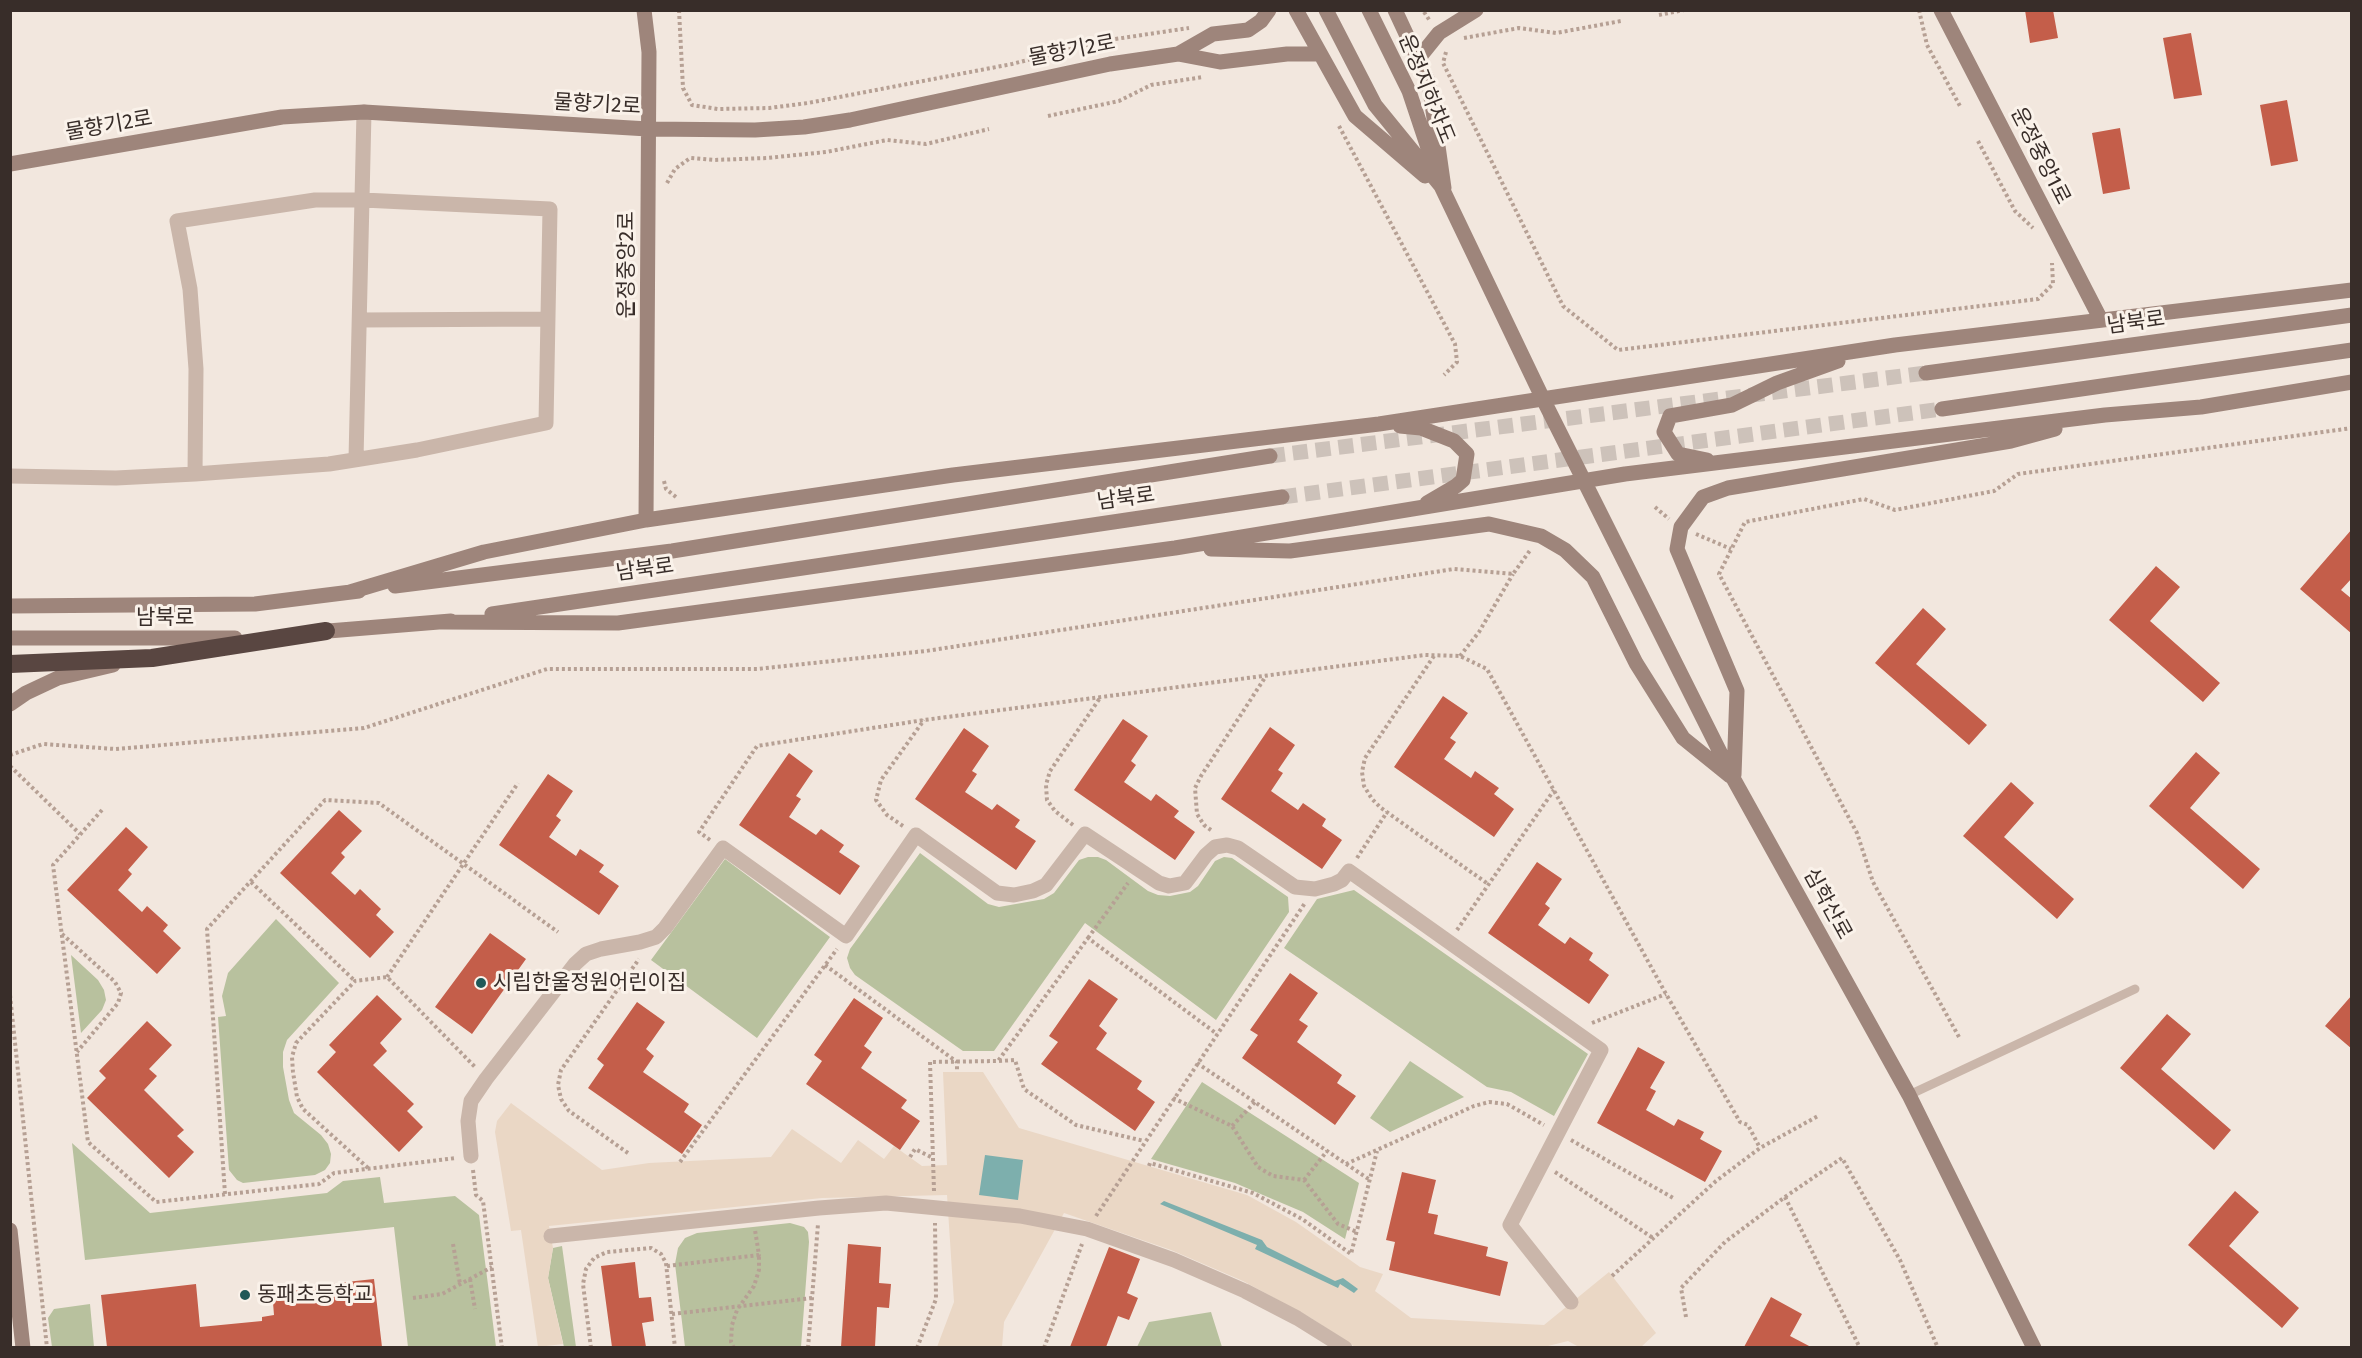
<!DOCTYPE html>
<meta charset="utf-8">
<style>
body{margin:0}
#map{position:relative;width:2362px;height:1358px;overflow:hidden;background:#f2e7de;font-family:"Fira Sans",sans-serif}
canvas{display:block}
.frame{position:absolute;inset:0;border:12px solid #382d29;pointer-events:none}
</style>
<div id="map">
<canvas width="2362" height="1358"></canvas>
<div class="frame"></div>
</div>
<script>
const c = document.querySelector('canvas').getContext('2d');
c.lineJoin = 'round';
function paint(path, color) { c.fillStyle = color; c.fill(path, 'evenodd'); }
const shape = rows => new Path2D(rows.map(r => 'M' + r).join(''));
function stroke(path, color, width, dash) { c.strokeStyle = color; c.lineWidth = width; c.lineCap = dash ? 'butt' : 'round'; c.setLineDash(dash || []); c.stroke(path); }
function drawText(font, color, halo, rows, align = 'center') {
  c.font = font + ' "Fira Sans","Noto Sans KR",sans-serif'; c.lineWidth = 6; c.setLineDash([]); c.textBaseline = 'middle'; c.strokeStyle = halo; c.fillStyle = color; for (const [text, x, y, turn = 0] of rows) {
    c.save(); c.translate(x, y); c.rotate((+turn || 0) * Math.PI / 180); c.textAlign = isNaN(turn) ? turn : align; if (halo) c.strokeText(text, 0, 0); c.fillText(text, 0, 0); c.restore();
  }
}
paint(shape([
 [920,853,988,904,999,907,1044,899,1054,893,1079,860,1088,857,1098,857,1106,860,1148,891,1158,895,1170,896,1190,892,1198,886,1215,861,1224,857,1232,858,1288,897,1289,912,1216,1020,1085,923,994,1051,963,1051,855,975,850,968,847,958,850,949],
 [725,859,830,937,757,1038,651,960],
 [1354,890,1588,1054,1554,1116,1511,1092,1487,1087,1284,948,1317,899],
 [276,919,339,983,287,1040,283,1052,283,1067,289,1100,294,1113,321,1135,328,1144,331,1154,330,1163,325,1170,315,1175,243,1183,237,1180,229,1170,218,1017,226,1016,222,996,228,973],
 [71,955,98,980,104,990,106,1000,102,1010,81,1033],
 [1410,1061,1464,1097,1390,1132,1370,1118],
 [1202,1082,1359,1183,1345,1239,1303,1212,1270,1198,1235,1183,1151,1159],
 [72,1143,150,1213,327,1193,343,1181,380,1177,384,1203,455,1196,479,1215,496,1347,408,1347,394,1227,85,1260],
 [790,1223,804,1227,808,1232,809,1242,801,1347,685,1347,675,1264,678,1248,685,1238,697,1233],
 [562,1246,576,1347,564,1347,548,1278,553,1248],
 [90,1304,94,1347,52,1347,48,1318,54,1309],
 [1211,1312,1222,1347,1137,1347,1149,1322]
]), '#b8c19e');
paint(shape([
 [943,1072,983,1072,1019,1128,1247,1195,1296,1222,1360,1267,1383,1274,1375,1291,1411,1318,1544,1325,1609,1272,1656,1333,1640,1348,1579,1347,1568,1341,1540,1348,1355,1347,1311,1318,1243,1281,1171,1250,1064,1213,1004,1322,1002,1347,937,1347,954,1302,947,1195,822,1198,549,1226,553,1248,548,1278,563,1344,538,1347,521,1230,511,1231,495,1132,497,1121,511,1103,602,1170,649,1163,771,1157,792,1129,841,1163,858,1140,884,1159,894,1146,922,1166,947,1165]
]), '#ead7c5');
paint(shape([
 [985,1155,1023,1160,1018,1200,979,1195],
 [1164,1201,1262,1240,1267,1247,1335,1281,1343,1278,1358,1289,1354,1293,1340,1284,1338,1288,1255,1249,1257,1245,1160,1204]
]), '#7dafad');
paint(shape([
 [2025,10,2053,10,2058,38,2030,43],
 [2191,33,2202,95,2174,99,2163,38],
 [2287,100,2298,161,2271,166,2260,105],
 [2120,128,2130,189,2103,194,2092,133],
 [2352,529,2352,578,2341,590,2352,599,2352,634,2300,589],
 [2156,566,2180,587,2150,621,2220,683,2203,702,2109,620],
 [1923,608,1946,629,1916,664,1987,725,1969,745,1875,663],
 [1443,696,1468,713,1450,738,1456,742,1444,759,1471,778,1475,771,1499,788,1494,794,1514,809,1494,837,1394,767],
 [1123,719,1148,736,1131,761,1136,765,1124,782,1151,801,1156,794,1179,811,1174,817,1195,832,1175,860,1074,790],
 [1270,727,1295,745,1278,770,1283,773,1271,791,1298,810,1303,803,1326,819,1322,826,1342,840,1322,869,1221,799],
 [964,728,989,746,972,771,977,774,965,792,992,810,997,804,1020,820,1015,827,1036,841,1016,870,915,799],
 [2196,752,2220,773,2190,808,2260,869,2243,889,2149,806],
 [789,753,813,771,796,796,801,799,789,817,816,835,821,829,844,845,839,852,860,866,840,895,739,825],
 [548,774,573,791,556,816,561,820,549,837,576,856,580,849,604,865,599,872,619,886,599,915,499,845],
 [2011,782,2034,803,2004,837,2074,899,2057,919,1963,836],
 [339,810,362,831,341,853,345,857,331,873,355,895,360,889,381,909,376,915,394,932,370,958,280,873],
 [126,827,148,847,128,870,132,874,118,890,142,912,147,906,168,925,163,931,181,948,157,974,67,890],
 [1537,862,1562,879,1545,904,1550,908,1538,925,1565,944,1570,937,1593,953,1589,960,1609,975,1589,1004,1488,933],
 [490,933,526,959,472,1034,435,1007],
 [1290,973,1318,993,1299,1020,1308,1026,1297,1042,1342,1075,1337,1083,1356,1096,1335,1125,1242,1058,1258,1035,1250,1030],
 [1089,979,1118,999,1099,1026,1107,1033,1096,1049,1142,1081,1137,1089,1155,1102,1135,1131,1041,1064,1058,1042,1049,1036],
 [377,995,402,1019,380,1043,387,1051,373,1065,414,1104,407,1111,423,1127,399,1152,317,1072,336,1052,329,1045],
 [2352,995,2352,1049,2325,1026],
 [854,998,883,1018,864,1046,872,1052,861,1068,907,1100,901,1108,920,1121,900,1150,806,1084,822,1061,814,1055],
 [637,1002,665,1022,646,1049,654,1056,643,1072,689,1104,684,1112,702,1125,682,1154,588,1088,604,1065,597,1059],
 [2167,1014,2191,1034,2161,1069,2231,1130,2214,1150,2120,1068],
 [147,1021,172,1045,149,1069,157,1076,144,1090,184,1130,177,1136,194,1152,169,1178,87,1098,106,1078,99,1071],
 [1638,1047,1665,1062,1650,1088,1656,1091,1646,1110,1674,1126,1678,1119,1704,1132,1700,1139,1722,1151,1705,1182,1597,1123],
 [1402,1172,1436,1180,1428,1213,1438,1215,1434,1234,1488,1247,1486,1256,1508,1262,1500,1296,1389,1270,1395,1242,1386,1240],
 [2235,1191,2259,1212,2229,1246,2299,1308,2282,1328,2188,1245],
 [848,1244,881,1247,879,1283,891,1284,889,1308,877,1307,875,1347,841,1347],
 [1109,1247,1140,1259,1127,1293,1138,1298,1129,1320,1118,1316,1106,1347,1070,1347],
 [635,1262,639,1298,651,1297,654,1321,642,1323,646,1347,612,1347,601,1266],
 [374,1279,382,1347,107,1347,101,1295,196,1284,200,1327,262,1321,262,1317,274,1315,272,1290],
 [1771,1297,1802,1314,1790,1336,1811,1347,1744,1347]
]), '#c45e4a');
stroke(shape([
 [1270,456,1926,373],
 [1282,497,1942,409]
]), '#cdc2ba', 15, [15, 8]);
stroke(shape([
 [679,10,683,88,692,105,718,109,769,108,808,103,1012,64,1102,41,1189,28],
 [1919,10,1927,45,1961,108],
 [1424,12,1430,21],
 [1659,15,1684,10],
 [1464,38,1519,28,1556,33,1621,21],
 [1446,52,1443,63,1563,306,1618,350,2038,299,2053,284,2052,263],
 [1048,116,1119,101,1151,85,1203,77],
 [1339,126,1455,344,1457,362,1444,375],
 [1978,141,2015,211,2033,228],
 [667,183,675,169,690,158,714,160,767,158,826,152,887,140,926,144,989,129],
 [664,481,666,489,676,497],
 [1655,507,1669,519],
 [1696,534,1731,549],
 [1434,656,1365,758,1362,772,1364,786,1372,799,1381,808,1488,884],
 [1460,656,1479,632,1513,574],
 [10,755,43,744,115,749,364,728,547,669,757,669,926,651,1454,569,1513,574,1531,549],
 [10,766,80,834],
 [102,810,53,865,88,1142,156,1202,319,1184,334,1173,456,1158],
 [1073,825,1055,811,1047,800,1046,785,1050,771,1100,698],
 [903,826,887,815,876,800,881,780,924,720],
 [1211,830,1204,825,1197,814,1195,788,1201,776,1266,676],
 [710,840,699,832,757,746,924,720,1425,655,1460,656,1487,669,1666,994,1740,1122,1748,1125,1760,1148],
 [1357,858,1387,812],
 [251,882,355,981],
 [1457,930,1554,790],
 [62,934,115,982,121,993,118,1003,77,1052],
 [1088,938,1128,883],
 [825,965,957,1062,957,1072],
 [387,977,518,783],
 [10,995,47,1348],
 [1592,1023,1666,994],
 [1959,1037,1873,882,1857,833,1719,574,1745,522,1864,499,1895,510,1994,491,2018,474,2352,428],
 [999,1061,1015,1060,1024,1089,1076,1125,1144,1141],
 [1197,1063,1370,1180],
 [1173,1098,1232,1126,1258,1167,1273,1176,1304,1180,1338,1224,1357,1232],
 [1232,1126,1255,1102],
 [1571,1140,1675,1199],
 [628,1153,569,1111,561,1099,558,1085,561,1070,639,959],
 [910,1157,915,1149,933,1158],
 [680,1162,837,949],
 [1346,1164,1474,1106,1489,1102,1507,1104,1544,1125],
 [1149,1166,1150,1163,1253,1193,1302,1219,1351,1254,1377,1151],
 [368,1168,303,1109,297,1097,293,1072,292,1057,296,1043,355,981,387,977,476,1068],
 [473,1170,476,1195,483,1201,502,1348],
 [1555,1172,1653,1238],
 [1304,1180,1327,1151],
 [934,1191,930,1062,998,1061,1088,938,1217,1034],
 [225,1194,207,929,325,800,379,803,558,932],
 [1785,1197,1860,1348],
 [1096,1216,1305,903],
 [453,1244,460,1284],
 [667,1266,759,1255,755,1230],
 [1612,1276,1716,1181,1760,1148,1818,1116],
 [470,1279,475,1309],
 [413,1298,442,1294,492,1267],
 [672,1314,812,1298],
 [1686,1317,1681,1288,1725,1242,1785,1197,1842,1158,1900,1260,1938,1348],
 [591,1348,583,1284,586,1269,594,1258,607,1252,651,1248,661,1254,666,1263,675,1348],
 [734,1348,731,1342,732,1325,737,1310,754,1286,759,1270,759,1255],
 [808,1348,818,1224],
 [917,1348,936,1299,935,1223],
 [1044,1348,1082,1244]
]), '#b6a094', 4, [3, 3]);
stroke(shape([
 [1909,1095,2135,989]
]), '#cab6aa', 9);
stroke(shape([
 [360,320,548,319],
 [356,459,364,112],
 [10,476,116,478,195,474,329,464,417,450,546,423,550,209,363,200,315,200,177,221,190,289,196,369,195,474],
 [471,1156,468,1121,471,1101,486,1079,575,964,586,954,601,949,640,942,656,937,665,928,723,848,846,936,916,835,997,893,1014,895,1033,891,1046,885,1085,834,1159,883,1169,886,1185,883,1206,855,1215,847,1227,845,1238,848,1295,887,1315,889,1334,884,1342,880,1349,871,1601,1050,1510,1225,1571,1302],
 [551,1236,819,1208,886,1203,1020,1216,1087,1229,1174,1260,1245,1291,1297,1318,1345,1348]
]), '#cab6aa', 15);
stroke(shape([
 [644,10,649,52,646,520],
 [1269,10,1261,21,1248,30,1213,34,1178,54,1220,62,1287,54,1320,54],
 [1296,10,1355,116,1425,176],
 [1326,10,1375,105,1441,186,1543,399,1733,778,1909,1095,2034,1348],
 [1369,10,1409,91,1434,166],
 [1395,10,1429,83,1444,188],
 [1941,10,2101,320],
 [1418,59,1439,33,1476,10],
 [10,164,282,117,364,112,648,129,755,130,804,127,850,120,1110,64,1178,54],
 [1926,373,2352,315],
 [1942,409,2352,350],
 [1400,426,1421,428,1454,441,1467,454,1463,480,1456,486,1427,503],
 [1707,460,1678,454,1664,432,1670,416,1732,405,1777,383,1838,361],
 [1211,549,1290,551,1489,524,1541,536,1565,550,1593,577,1636,663,1683,738,1730,776],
 [395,586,672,551,1270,456],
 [350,592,484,552,646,520,953,475,1379,424,1895,345,2352,290],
 [10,606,255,604,359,591],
 [492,614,1282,497],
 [443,622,618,623,1175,548,1625,474,2105,415,2201,407,2352,382],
 [316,632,451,621],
 [10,638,235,638],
 [10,704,26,693,58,678,113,665],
 [1734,775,1737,691,1677,549,1681,527,1703,497,1728,488,2011,441,2055,429],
 [10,1230,23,1348]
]), '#9e857b', 15);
stroke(shape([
 [10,664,152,658,326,631]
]), '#594641', 18);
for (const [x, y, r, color] of [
 [481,983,6,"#1f5958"],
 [245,1295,6,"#1f5958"]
]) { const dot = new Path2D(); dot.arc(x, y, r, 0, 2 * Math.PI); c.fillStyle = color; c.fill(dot); stroke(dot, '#faf2ea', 2); }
drawText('21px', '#382d29', '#faf2ea', [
 ["물향기2로",1072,51,-11],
 ["운정지하차도",1426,89,68],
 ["물향기2로",597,105,3],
 ["물향기2로",109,126,-10],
 ["운정중앙1로",2040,156,63],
 ["운정중앙2로",627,265,-90],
 ["남북로",2136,323,-8],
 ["남북로",1126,499,-8],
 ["남북로",645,570,-8],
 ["남북로",165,618],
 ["심학산로",1827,904,61]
]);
drawText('21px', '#382d29', '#faf2ea', [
 ["시립한울정원어린이집",493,983],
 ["동패초등학교",257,1295]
], 'left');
</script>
